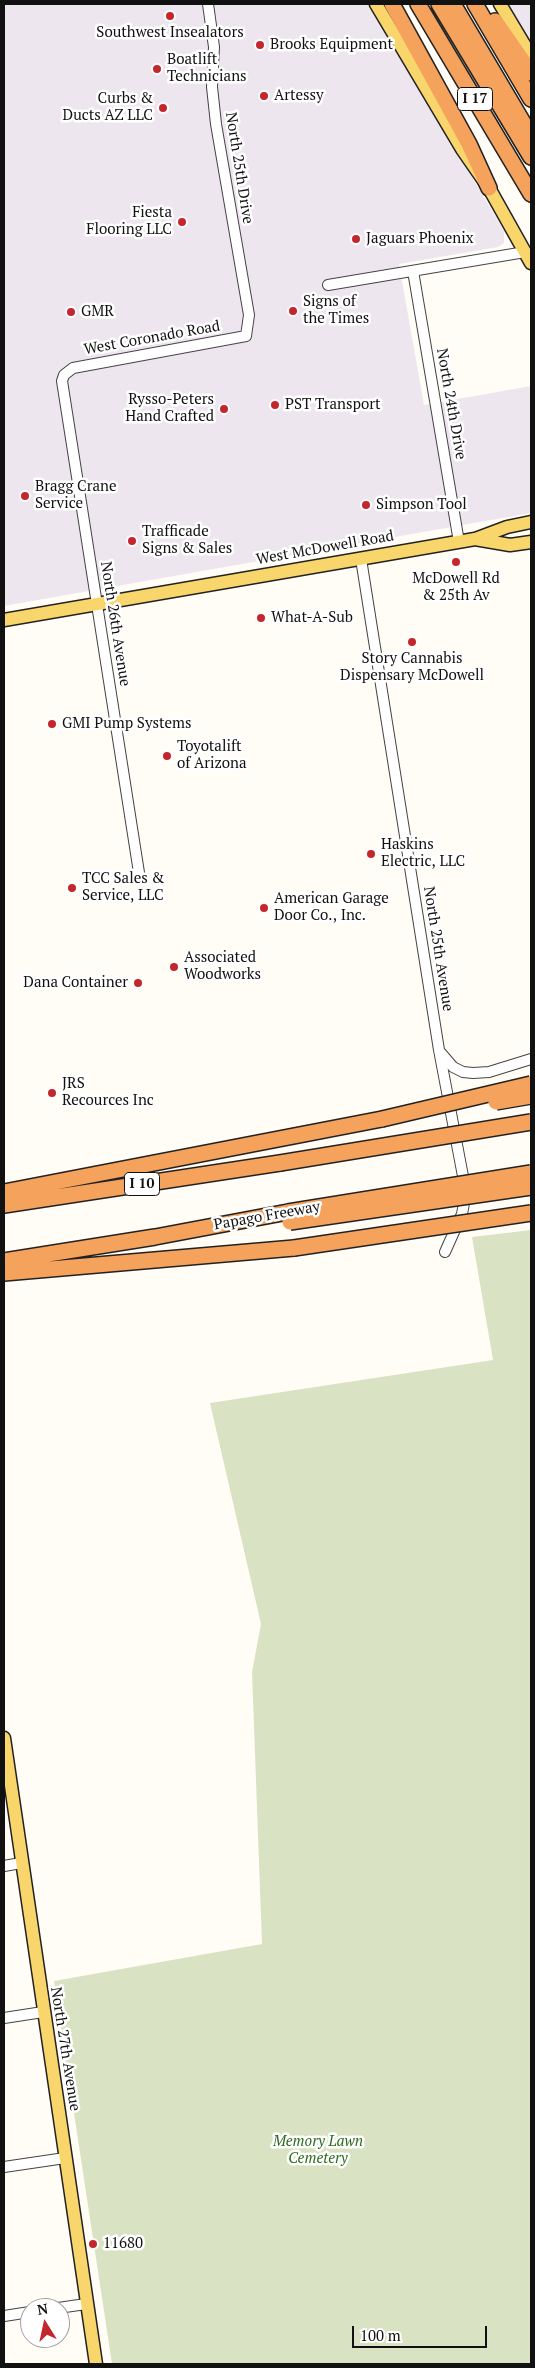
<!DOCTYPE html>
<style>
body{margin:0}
#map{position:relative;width:535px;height:2368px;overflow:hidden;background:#fffdf5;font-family:"PT Serif",serif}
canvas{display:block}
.frame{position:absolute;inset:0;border:5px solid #111;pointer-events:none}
.north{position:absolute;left:20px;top:2298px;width:50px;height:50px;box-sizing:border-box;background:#fff;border:1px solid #a0a0a0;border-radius:50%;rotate:350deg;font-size:14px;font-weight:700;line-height:20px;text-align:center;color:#111}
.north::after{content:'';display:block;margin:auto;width:18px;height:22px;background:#c4262e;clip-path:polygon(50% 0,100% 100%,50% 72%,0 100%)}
.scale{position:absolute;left:352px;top:2326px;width:135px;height:22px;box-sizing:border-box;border:2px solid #111;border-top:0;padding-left:6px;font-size:15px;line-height:18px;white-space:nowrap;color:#111;-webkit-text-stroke:4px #fff;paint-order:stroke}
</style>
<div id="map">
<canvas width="535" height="2368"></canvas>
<div class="frame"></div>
<div class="north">N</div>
<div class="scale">100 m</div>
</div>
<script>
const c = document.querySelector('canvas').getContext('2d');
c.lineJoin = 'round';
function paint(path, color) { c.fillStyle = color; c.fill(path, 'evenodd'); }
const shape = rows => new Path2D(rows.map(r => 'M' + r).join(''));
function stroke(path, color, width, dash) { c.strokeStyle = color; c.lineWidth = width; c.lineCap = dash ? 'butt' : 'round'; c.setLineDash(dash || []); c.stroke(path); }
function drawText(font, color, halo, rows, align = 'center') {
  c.font = font + ' "PT Serif",serif'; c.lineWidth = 5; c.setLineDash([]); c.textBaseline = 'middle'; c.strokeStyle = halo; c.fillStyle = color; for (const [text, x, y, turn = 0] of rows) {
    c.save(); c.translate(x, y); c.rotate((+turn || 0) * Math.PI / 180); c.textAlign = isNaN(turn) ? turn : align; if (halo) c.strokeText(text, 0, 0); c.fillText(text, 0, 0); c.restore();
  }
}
paint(shape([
 [4,4,370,4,504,231,504,243,498,247,399,264,424,405,531,386,531,513,4,606],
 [505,4,531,4,531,49]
]), '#eee6ef');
paint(shape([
 [531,1230,531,2364,112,2364,54,1981,262,1944,252,1672,261,1624,210,1403,493,1360,472,1237]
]), '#d9e3c4');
const minor = shape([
 [413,271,459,542],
 [328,285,525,252],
 [361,559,439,1050,466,1192,462,1214,445,1252],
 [140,879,62,381,64,375,73,368,246,336,249,315,216,124,212,87,214,47,208,4],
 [441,1053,453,1067,463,1072,473,1073,489,1072,531,1059],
 [4,1866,21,1863],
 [4,2018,43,2012],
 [4,2167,65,2158],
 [58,2308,86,2304],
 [4,2316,30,2312]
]);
const major = shape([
 [376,4,462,149,489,188,531,263],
 [500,4,531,56],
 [475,539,510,545,531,542],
 [4,620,475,539,507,527,531,522],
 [4,1738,96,2364]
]);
const highway = shape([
 [392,4,469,144,489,188],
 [418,4,531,194],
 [439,4,531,157],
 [453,4,531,136],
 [475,4,531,99],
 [495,21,531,73],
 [4,1192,382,1119],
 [4,1205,280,1163],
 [4,1261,155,1237,288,1212],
 [4,1273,294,1248]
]);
stroke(minor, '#444', 12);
stroke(major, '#222', 15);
stroke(highway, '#222', 18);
stroke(minor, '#fff', 10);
stroke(major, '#f9d66b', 12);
stroke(highway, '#f5a25d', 15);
const highwayBridge = shape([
 [496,1102,531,1096],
 [382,1119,531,1084],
 [280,1163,531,1122],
 [288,1212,531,1173],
 [290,1222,531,1187],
 [294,1248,531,1213]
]);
stroke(highwayBridge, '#222', 18, []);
stroke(highwayBridge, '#f5a25d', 15);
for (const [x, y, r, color] of [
 [170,16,5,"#c4262e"],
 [260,45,5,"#c4262e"],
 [157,69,5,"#c4262e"],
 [264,96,5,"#c4262e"],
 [163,108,5,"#c4262e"],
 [182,222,5,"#c4262e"],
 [356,239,5,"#c4262e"],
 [293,311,5,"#c4262e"],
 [71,312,5,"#c4262e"],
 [275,405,5,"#c4262e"],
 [224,409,5,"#c4262e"],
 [25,496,5,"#c4262e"],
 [366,505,5,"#c4262e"],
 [132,541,5,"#c4262e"],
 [456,562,5,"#c4262e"],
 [261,618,5,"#c4262e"],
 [412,642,5,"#c4262e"],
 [52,724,5,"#c4262e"],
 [167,756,5,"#c4262e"],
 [371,854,5,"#c4262e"],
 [72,888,5,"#c4262e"],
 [264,908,5,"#c4262e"],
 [174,967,5,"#c4262e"],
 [138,983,5,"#c4262e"],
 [52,1093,5,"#c4262e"],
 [93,2244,5,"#c4262e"]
]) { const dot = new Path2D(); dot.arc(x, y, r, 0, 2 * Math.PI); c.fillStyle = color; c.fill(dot); stroke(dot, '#fff', 2); }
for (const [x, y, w] of [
 [475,99,35],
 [142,1184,35]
]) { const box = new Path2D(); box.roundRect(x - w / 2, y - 11.5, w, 23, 4); c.fillStyle = '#fff'; c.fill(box); stroke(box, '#111', 1); }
drawText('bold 14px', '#111', null, [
 ["I 17",475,99],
 ["I 10",142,1184]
]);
drawText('15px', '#111', '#fff', [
 ["Southwest Insealators",170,33,"center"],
 ["Brooks Equipment",270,45],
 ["Boatlift",167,60],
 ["Technicians",167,77],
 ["Artessy",274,96],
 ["Curbs &",153,99,"right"],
 ["Ducts AZ LLC",153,116,"right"],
 ["Fiesta",172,213,"right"],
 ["Flooring LLC",172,230,"right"],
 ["Jaguars Phoenix",366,239],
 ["Signs of",303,302],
 ["the Times",303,319],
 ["GMR",81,312],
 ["Rysso-Peters",214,400,"right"],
 ["Hand Crafted",214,417,"right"],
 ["PST Transport",285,405],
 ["Bragg Crane",35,487],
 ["Service",35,504],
 ["Simpson Tool",376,505],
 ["Trafficade",142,532],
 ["Signs & Sales",142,549],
 ["McDowell Rd",456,579,"center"],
 ["& 25th Av",456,596,"center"],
 ["What-A-Sub",271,618],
 ["Story Cannabis",412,659,"center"],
 ["Dispensary McDowell",412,676,"center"],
 ["GMI Pump Systems",62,724],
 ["Toyotalift",177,747],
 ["of Arizona",177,764],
 ["Haskins",381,845],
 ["Electric, LLC",381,862],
 ["TCC Sales &",82,879],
 ["Service, LLC",82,896],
 ["American Garage",274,899],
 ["Door Co., Inc.",274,916],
 ["Associated",184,958],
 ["Woodworks",184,975],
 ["Dana Container",128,983,"right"],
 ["JRS",62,1084],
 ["Recources Inc",62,1101],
 ["11680",103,2244]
], 'left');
drawText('15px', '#111', '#fff', [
 ["North 25th Drive",239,168,81],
 ["West Coronado Road",152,338,-10],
 ["North 24th Drive",451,404,80],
 ["West McDowell Road",325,548,-10],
 ["North 26th Avenue",115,624,81],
 ["North 25th Avenue",438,949,81],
 ["Papago Freeway",267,1216,-10],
 ["North 27th Avenue",65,2049,81]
]);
drawText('italic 15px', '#2f6b1f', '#fff', [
 ["Memory Lawn",318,2142],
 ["Cemetery",318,2159]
]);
</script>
